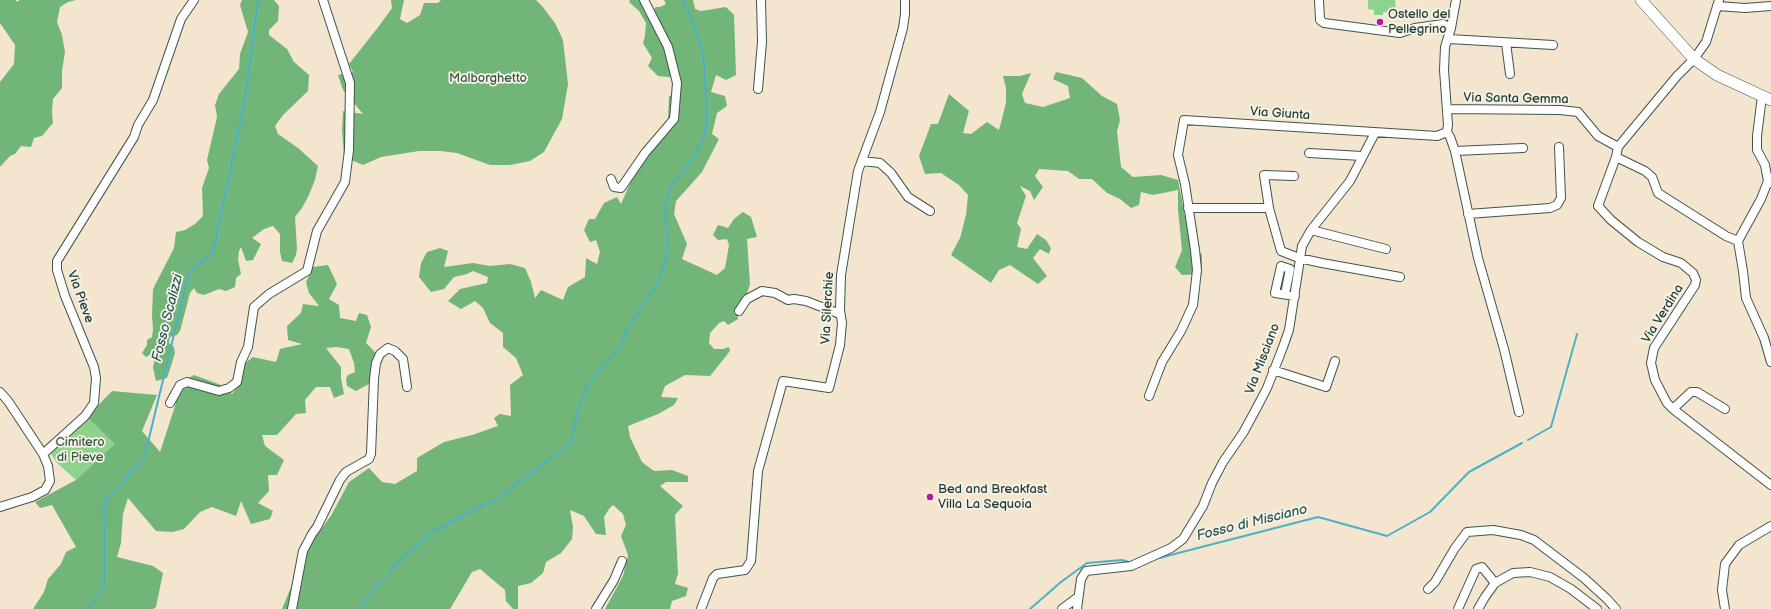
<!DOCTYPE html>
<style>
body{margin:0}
canvas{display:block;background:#f4e5ce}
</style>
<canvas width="1771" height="609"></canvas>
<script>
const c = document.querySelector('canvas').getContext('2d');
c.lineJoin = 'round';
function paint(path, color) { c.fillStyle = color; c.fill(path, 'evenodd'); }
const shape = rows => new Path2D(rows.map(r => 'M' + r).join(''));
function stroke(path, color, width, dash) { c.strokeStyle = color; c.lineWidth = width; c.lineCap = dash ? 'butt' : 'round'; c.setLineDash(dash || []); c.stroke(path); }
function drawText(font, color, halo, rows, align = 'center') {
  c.font = font + ' "Balsamiq Sans",sans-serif'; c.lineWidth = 3.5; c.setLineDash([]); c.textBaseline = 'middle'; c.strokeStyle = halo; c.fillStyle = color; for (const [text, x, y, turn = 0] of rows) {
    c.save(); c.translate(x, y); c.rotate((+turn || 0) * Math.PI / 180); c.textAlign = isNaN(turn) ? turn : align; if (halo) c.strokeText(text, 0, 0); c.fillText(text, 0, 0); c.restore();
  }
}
paint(shape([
 [1368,0,1395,0,1396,12,1383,12,1383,15,1374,15,1374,10,1368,9],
 [87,417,116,444,76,480,57,463,49,451]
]), '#8ed38d');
paint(shape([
 [0,0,15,0,18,2,19,0,76,0,68,2,60,7,57,22,62,35,65,52,62,71,62,88,53,99,52,112,53,123,42,136,34,138,31,147,21,146,15,154,10,156,0,167,0,82,14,64,15,45,0,23],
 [242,0,274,0,279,6,278,21,269,30,269,35,287,49,294,62,309,75,308,91,283,115,275,126,278,134,298,148,318,166,315,180,308,197,302,208,295,217,297,248,296,255,292,263,282,261,280,252,280,234,273,226,264,229,252,238,261,244,253,260,246,261,241,247,239,251,238,259,241,274,236,278,235,287,226,291,219,289,204,295,197,293,194,288,190,293,180,331,177,335,170,337,169,343,174,347,175,353,170,369,167,378,156,381,153,367,155,359,151,354,146,357,142,353,147,345,147,340,152,337,153,330,152,315,153,289,174,248,176,232,185,230,195,224,203,216,202,188,209,168,207,160,217,117,215,105,219,94,239,69,240,54,248,32,240,5],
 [391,0,404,0,400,19,407,23,420,15,424,3,438,3,441,0,536,0,542,6,555,23,563,40,568,84,562,119,544,152,530,161,510,165,490,165,457,153,440,151,419,151,381,157,363,165,344,157,342,130,343,111,363,114,343,90,338,75,353,72,349,64,379,26,392,8],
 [630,0,648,0,653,10,656,7,660,7,666,4,664,0,693,0,695,9,701,11,726,7,734,15,736,75,726,80,716,75,711,92,725,96,727,106,717,113,712,134,719,139,702,172,676,201,674,214,687,244,682,259,717,275,725,268,729,245,727,239,718,240,713,235,718,225,728,228,734,219,743,212,751,217,757,237,747,239,750,284,747,294,737,308,738,319,728,325,724,321,719,323,710,333,709,343,714,349,723,349,729,347,730,351,710,376,685,375,665,386,661,397,678,398,674,405,658,414,628,426,630,437,642,462,654,471,672,470,688,476,688,482,666,482,660,486,683,506,675,515,678,573,675,584,688,588,686,596,672,601,670,609,605,609,623,576,628,555,621,536,626,525,623,514,613,505,609,509,604,517,606,535,596,534,584,516,570,510,573,527,572,539,561,553,546,562,543,573,531,583,518,586,518,609,513,609,506,601,505,590,480,569,472,572,450,609,282,609,306,551,332,514,349,482,369,468,382,482,395,484,417,471,417,458,444,442,472,435,498,426,494,418,500,414,511,416,510,385,523,375,516,358,503,347,503,333,490,323,483,308,475,301,461,309,448,301,460,289,487,283,488,277,473,271,467,274,454,277,444,289,431,292,419,277,421,263,427,252,440,248,448,251,444,267,473,263,490,266,510,264,525,268,531,282,535,298,541,290,563,300,568,287,585,277,586,258,597,264,600,252,596,240,590,242,584,230,589,219,595,219,604,203,617,197,621,204,631,181,658,134,668,120,669,96,679,96,677,78,658,76,648,66,652,58,643,43,645,36,646,23,639,11,629,2],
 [1056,72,1082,78,1102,96,1117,104,1120,120,1117,131,1121,167,1133,177,1161,175,1178,180,1188,233,1202,255,1202,274,1182,275,1175,267,1182,250,1178,210,1178,190,1153,195,1141,192,1139,205,1131,208,1120,199,1107,193,1092,179,1079,179,1068,171,1039,169,1035,176,1043,187,1034,200,1030,191,1020,186,1026,196,1017,223,1021,229,1017,247,1027,249,1037,234,1046,240,1051,248,1049,254,1040,249,1033,258,1047,276,1038,284,1010,265,999,270,991,283,951,255,960,238,966,215,968,195,959,185,941,173,925,174,919,156,931,124,938,124,949,94,969,111,963,133,971,134,987,122,999,130,1006,103,1006,88,1003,76,1020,76,1031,73,1022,94,1025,103,1043,107,1070,98,1068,86,1053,79],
 [328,265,337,284,329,299,339,305,340,318,356,321,359,313,367,315,371,327,366,343,374,351,379,366,369,384,356,391,347,386,346,379,348,375,355,372,354,363,349,349,336,347,326,348,341,367,341,378,344,394,334,398,330,387,316,387,305,400,306,413,296,414,277,435,262,435,265,446,284,460,277,475,268,475,269,491,258,503,273,511,270,519,251,524,241,501,236,516,212,507,200,512,184,529,172,532,156,531,128,498,123,514,121,543,117,557,153,566,163,573,156,607,153,609,33,609,44,592,48,579,61,564,66,552,76,547,52,505,40,508,35,502,76,480,115,444,87,417,112,391,157,395,142,431,160,452,176,403,172,394,181,382,194,375,221,385,232,394,238,386,244,364,253,357,276,362,280,349,302,344,288,340,287,326,301,313,303,304,319,306,309,293,306,282,313,267]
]), '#72b578');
stroke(shape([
 [1528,440,1551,427,1577,334],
 [1159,558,1318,517,1387,536,1430,512,1469,472,1522,443],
 [88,609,105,584,104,502,144,459,189,272,213,253,245,99,258,0],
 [358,609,377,585,387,578,393,567,429,534,480,506,494,501,570,444,574,433,576,418,586,389,596,374,616,353,628,328,658,282,665,263,668,241,665,216,666,203,671,186,695,155,704,137,706,126,706,100,704,63,700,42,683,0],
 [1030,609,1061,582,1087,563,1122,560,1132,563]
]), '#4ab1c9', 2);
const street = shape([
 [1319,0,1320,20,1324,23,1400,33,1415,28,1443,24,1451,28],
 [1456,0,1451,28,1445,47,1444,70,1448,125,1447,132,1450,137,1455,151,1478,258,1504,349,1519,412],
 [1719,0,1706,42,1694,59,1677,76,1618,147,1616,157,1598,206,1611,220,1638,242,1663,257,1681,263,1693,273,1696,280,1695,285,1654,348,1651,363,1655,380,1667,403,1673,409,1771,485],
 [1717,6,1745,8,1771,6],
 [1449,39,1553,45],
 [1506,43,1510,74],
 [758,89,762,42,761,0],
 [1762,96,1757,136,1757,150,1765,165,1768,181,1771,183],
 [1448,109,1560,110,1578,112,1598,136,1618,147],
 [1455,151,1523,148],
 [1309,153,1362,156],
 [1616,157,1645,171,1652,177,1658,193,1726,236,1738,241],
 [862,161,880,163,891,173,908,197,930,211],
 [1294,176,1264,175,1269,208,1281,251,1299,258,1322,263,1400,277],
 [611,179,614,187,621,188,645,153,674,119,677,83,668,47,644,0],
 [1768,181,1761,199,1738,241,1743,271,1746,298,1764,338,1771,362],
 [1188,208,1269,208],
 [1468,214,1550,208,1557,205,1561,198,1559,147],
 [1311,230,1386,249],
 [1285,294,1290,269,1281,266,1275,293,1295,296],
 [739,311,747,299,762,291,775,293,788,300,794,299,806,301,840,314],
 [1273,370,1326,387,1335,361],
 [0,392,8,401,43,454],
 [1149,396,1162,362,1181,331,1193,305,1195,288,1197,270,1195,250,1185,184,1178,155,1184,120,1437,136,1447,132],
 [170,403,180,385,187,382,219,391,229,388,237,382,241,362,248,347,254,307,269,294,307,271,317,231,345,182,349,150,350,83,323,0],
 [1673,409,1691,392,1697,392,1725,409],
 [0,507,32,497,45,490,50,481,48,466,43,454,85,416,94,403,96,378,94,367,65,296,57,270,57,261,134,137,138,125,153,100,181,19,194,0],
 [1428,589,1435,582,1455,548,1467,532,1493,530,1521,535,1534,540,1584,578,1607,599,1616,609],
 [292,609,303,551,312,534,317,527,340,480,346,472,369,459,371,454,374,379,376,363,380,354,388,348,395,351,403,359,407,387],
 [596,609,614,580,622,561],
 [701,609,713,578,717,574,745,570,751,561,758,471,783,381,829,388,840,345,842,323,840,310,841,275,858,171,880,112,903,28,905,14,905,0],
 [1062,609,1078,597],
 [1077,609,1081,579,1086,571,1131,566,1171,548,1183,539,1203,506,1212,483,1223,462,1243,433,1255,411,1267,388,1283,347,1289,330,1302,246,1311,230,1350,181,1375,133],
 [1458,609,1476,569,1482,567,1495,583],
 [1478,609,1485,597,1495,583,1513,573,1530,572,1550,577,1571,589,1597,609],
 [1725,609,1722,590,1725,564,1739,545,1771,526]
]);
const secondary = shape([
 [1641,0,1694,59,1717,75,1771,100]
]);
stroke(street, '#3f564b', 10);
stroke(secondary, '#3f564b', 12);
stroke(street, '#fff', 8);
stroke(secondary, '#fff', 11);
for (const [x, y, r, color] of [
 [1380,22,4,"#b5179e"],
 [930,497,4,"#b5179e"]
]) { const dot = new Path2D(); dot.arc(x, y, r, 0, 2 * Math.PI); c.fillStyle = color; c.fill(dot); stroke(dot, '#f7f3e8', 1.5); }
drawText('13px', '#1f3d34', '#f7f3e8', [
 ["Ostello del",1388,15],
 ["Pellegrino",1388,30],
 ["Bed and Breakfast",938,490],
 ["Villa La Sequoia",938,505]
], 'left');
drawText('13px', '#355b46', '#f7f3e8', [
 ["Malborghetto",488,79],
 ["Cimitero",80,443],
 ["di Pieve",80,458]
]);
drawText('13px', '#1f3d34', '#f7f3e8', [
 ["Via Santa Gemma",1516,99,1],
 ["Via Giunta",1280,114,4],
 ["Via Pieve",80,297,70],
 ["Via Silerchie",828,308,-87],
 ["Via Verdina",1663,314,-58],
 ["Via Misciano",1263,359,-69]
]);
drawText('italic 14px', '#2a5a59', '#f7f3e8', [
 ["Fosso Scalizzi",168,318,-76],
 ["Fosso di Misciano",1252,523,-14]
]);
</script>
